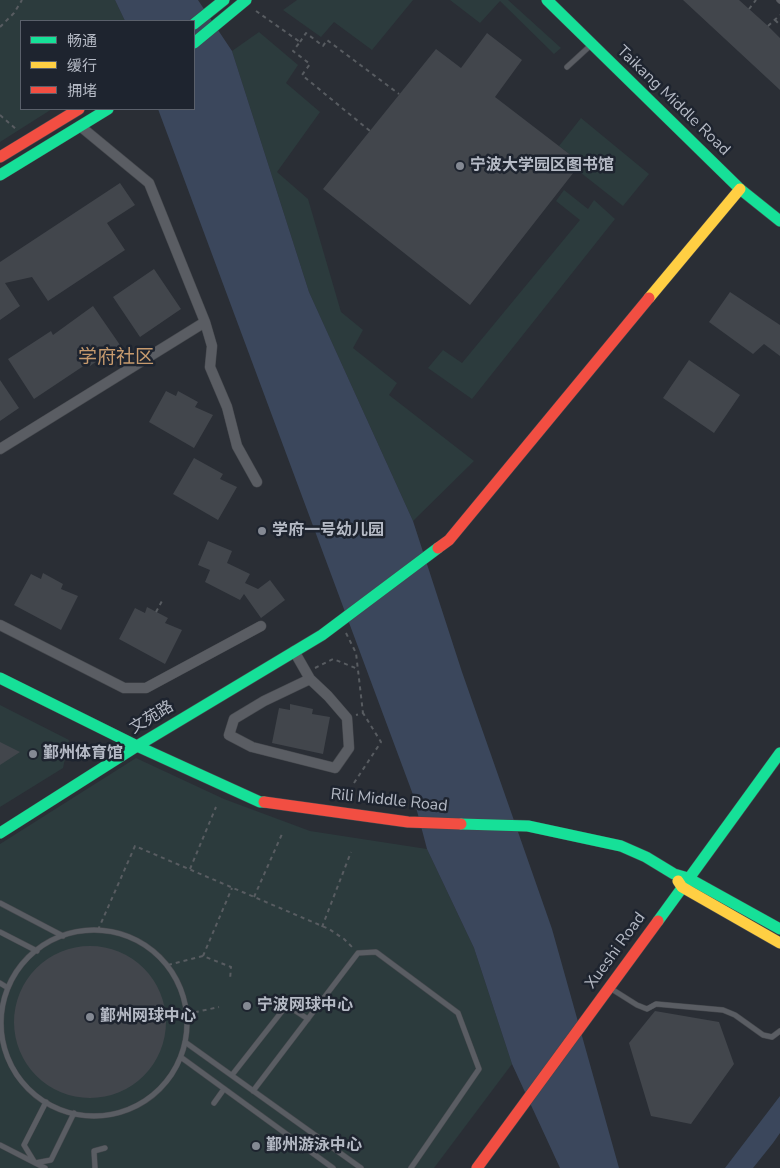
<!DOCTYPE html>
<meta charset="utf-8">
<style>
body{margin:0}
#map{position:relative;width:780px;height:1168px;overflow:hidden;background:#2a2e35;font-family:"Nunito Sans","Noto Sans SC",sans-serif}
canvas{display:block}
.legend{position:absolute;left:20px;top:20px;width:175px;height:90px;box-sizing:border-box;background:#1e242f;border:1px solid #5a606b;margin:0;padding:6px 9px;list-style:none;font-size:15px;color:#b5bac5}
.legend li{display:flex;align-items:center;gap:10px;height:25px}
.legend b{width:25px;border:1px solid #5a606b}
</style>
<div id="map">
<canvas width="780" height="1168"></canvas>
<ul class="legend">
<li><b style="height:6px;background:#16e098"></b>畅通</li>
<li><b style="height:6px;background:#ffcf43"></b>缓行</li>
<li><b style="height:6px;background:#f24e42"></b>拥堵</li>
</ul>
</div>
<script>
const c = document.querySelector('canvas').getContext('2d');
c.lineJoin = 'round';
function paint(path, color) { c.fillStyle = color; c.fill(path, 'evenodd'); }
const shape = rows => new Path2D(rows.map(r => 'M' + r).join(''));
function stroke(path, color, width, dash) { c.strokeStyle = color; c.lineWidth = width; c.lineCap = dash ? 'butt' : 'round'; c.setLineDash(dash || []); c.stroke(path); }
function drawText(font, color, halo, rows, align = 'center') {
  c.font = font + ' "Nunito Sans","Noto Sans SC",sans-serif'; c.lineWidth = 5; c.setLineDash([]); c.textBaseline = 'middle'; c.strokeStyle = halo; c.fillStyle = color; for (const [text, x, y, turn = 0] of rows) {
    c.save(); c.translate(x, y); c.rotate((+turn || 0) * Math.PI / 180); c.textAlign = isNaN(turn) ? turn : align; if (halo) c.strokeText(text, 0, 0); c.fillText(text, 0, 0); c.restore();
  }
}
paint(shape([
 [0,0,115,0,125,21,21,21,21,109,52,109,0,142],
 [297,0,413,0,372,50,334,22,321,37,283,10],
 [450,0,508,0,561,48,554,54,500,1,480,23],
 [259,32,298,65,286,83,320,112,277,172,308,199,341,312,363,330,353,348,397,383,389,395,474,461,413,521,309,292,232,51],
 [581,118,649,174,623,206,576,169,581,163,559,146],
 [564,190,588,209,594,200,615,219,472,399,428,368,443,350,462,363,580,220,556,201],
 [0,705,69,740,63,768,0,807],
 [136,758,224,799,310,831,427,849,474,948,512,1064,434,1168,0,1168,0,844]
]), '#2c3b3d');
paint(shape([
 [115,0,198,0,232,51,309,292,413,521,462,672,552,929,619,1168,560,1168,512,1064,474,948,427,849,412,792,158,109,194,109,194,21,125,21],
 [780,1096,780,1133,773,1143,753,1168,725,1168]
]), '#3b475c');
paint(shape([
 [683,0,739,0,768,26,780,38,780,90],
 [487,33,522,60,495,97,581,163,470,305,323,189,436,49,461,68],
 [120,183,135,205,107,223,125,250,48,301,32,277,5,283,20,306,0,320,0,262],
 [154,269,181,309,140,337,113,297],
 [730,292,780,325,780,356,764,344,753,354,709,322],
 [93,306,120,345,90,366,88,363,34,399,8,359,51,331,53,335],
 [689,360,740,395,714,433,663,398],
 [0,380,19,408,0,421],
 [166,391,176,396,178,391,198,402,195,407,213,415,194,448,149,422],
 [194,458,223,474,220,479,237,487,218,520,173,494],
 [208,541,232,551,227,563,250,574,245,583,258,589,270,580,285,600,261,618,244,594,240,600,205,582,210,570,198,565],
 [43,573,63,584,61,589,78,596,61,630,14,605,31,574,41,579],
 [147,607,168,618,165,623,182,630,165,664,119,639,135,608,145,613],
 [290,704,313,709,312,714,330,717,323,754,272,743,279,708,290,710],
 [0,742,20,752,0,765],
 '14 1022a76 76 0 1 1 152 0a76 76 0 1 1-152 0Z',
 [655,1011,719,1022,734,1064,691,1124,651,1116,629,1043]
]), '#42464c');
const lane = shape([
 [779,0,780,1],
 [567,67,591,45],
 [0,903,63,936],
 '1 1023a93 93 0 1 1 186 0a93 93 0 1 1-186 0Z',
 [0,932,37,951],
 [0,983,8,988],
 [610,988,637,1005,647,1009,656,1004,723,1010,735,1015,763,1035,772,1037,780,1031],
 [185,1042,361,1168],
 [182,1058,333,1168],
 [232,1075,283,1010,291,1008,308,1019],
 [253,1091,358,953,376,952,458,1013,479,1069,411,1168],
 [46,1102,24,1145,35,1163,51,1160,74,1113],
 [214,1103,224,1089],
 [0,1145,45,1168],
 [95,1168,94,1151,105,1148]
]);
const street = shape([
 [205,322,212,346,210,367,227,407,237,446,257,482],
 [0,449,205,322,149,183,80,126],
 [0,625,124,688,146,688,261,626],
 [294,651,310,679,328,696,347,718,349,748,335,768,252,747,229,735,234,719,264,701,310,679]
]);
const fast = shape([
 [547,0,740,189,780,221],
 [194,24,224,0],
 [194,43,246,0],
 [0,175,108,109],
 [0,678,137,746,260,802,264,802],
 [461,824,528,826,621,846,646,857,674,874,688,878,780,929],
 [0,833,137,746,322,635,438,548],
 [658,921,780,753]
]);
const slow = shape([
 [649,298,740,189],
 [678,881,682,887,780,943]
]);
const jam = shape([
 [0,157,79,109],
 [438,548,449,540,649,298],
 [264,802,408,822,461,824],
 [477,1168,658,921]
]);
stroke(lane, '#46494e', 6);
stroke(street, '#46494e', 11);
stroke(fast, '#46494e', 12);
stroke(slow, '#46494e', 12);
stroke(jam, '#46494e', 12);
stroke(shape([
 [749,9,756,0],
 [256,11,300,42,293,51,310,64,302,75,370,131],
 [775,20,780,25],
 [768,26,780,15],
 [0,27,14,13,22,0],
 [300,42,306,33,323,46,327,40,399,94],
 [0,115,17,130],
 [156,612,163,599],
 [346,633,356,653,363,713,356,715],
 [315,668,333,659,358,669],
 [354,783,381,742,363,713],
 [190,869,216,807],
 [254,897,282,834],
 [322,927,351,852],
 [98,930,135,846,329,929,344,939,352,947],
 [203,956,232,888],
 [168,965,203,956,231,967,230,980],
 [187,1014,219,1007]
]), '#585c61', 2, [4, 4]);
stroke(lane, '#5a5d63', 5);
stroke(street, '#5a5d63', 10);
stroke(fast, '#16e098', 11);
stroke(slow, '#ffcf43', 11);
stroke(jam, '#f24e42', 11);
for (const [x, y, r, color] of [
 [460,166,5,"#848993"],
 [262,531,5,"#848993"],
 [33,754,5,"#848993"],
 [247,1006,5,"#848993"],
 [90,1017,5,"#848993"],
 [256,1146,5,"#848993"]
]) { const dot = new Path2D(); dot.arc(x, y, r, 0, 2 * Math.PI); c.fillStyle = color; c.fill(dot); stroke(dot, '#1e242f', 2); }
drawText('16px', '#b5bac5', '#1e242f', [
 ["Taikang Middle Road",673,101,44],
 ["文苑路",152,718,-31],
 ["Rili Middle Road",389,801,6],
 ["Xueshi Road",616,951,-54]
]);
drawText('bold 16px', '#b5bac5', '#1e242f', [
 ["宁波大学园区图书馆",470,166],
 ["学府一号幼儿园",272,531],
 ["鄞州体育馆",43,754],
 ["宁波网球中心",257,1006],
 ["鄞州网球中心",100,1017],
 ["鄞州游泳中心",266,1146]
], 'left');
drawText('19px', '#c79b6e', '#1e242f', [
 ["学府社区",116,358]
]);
</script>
